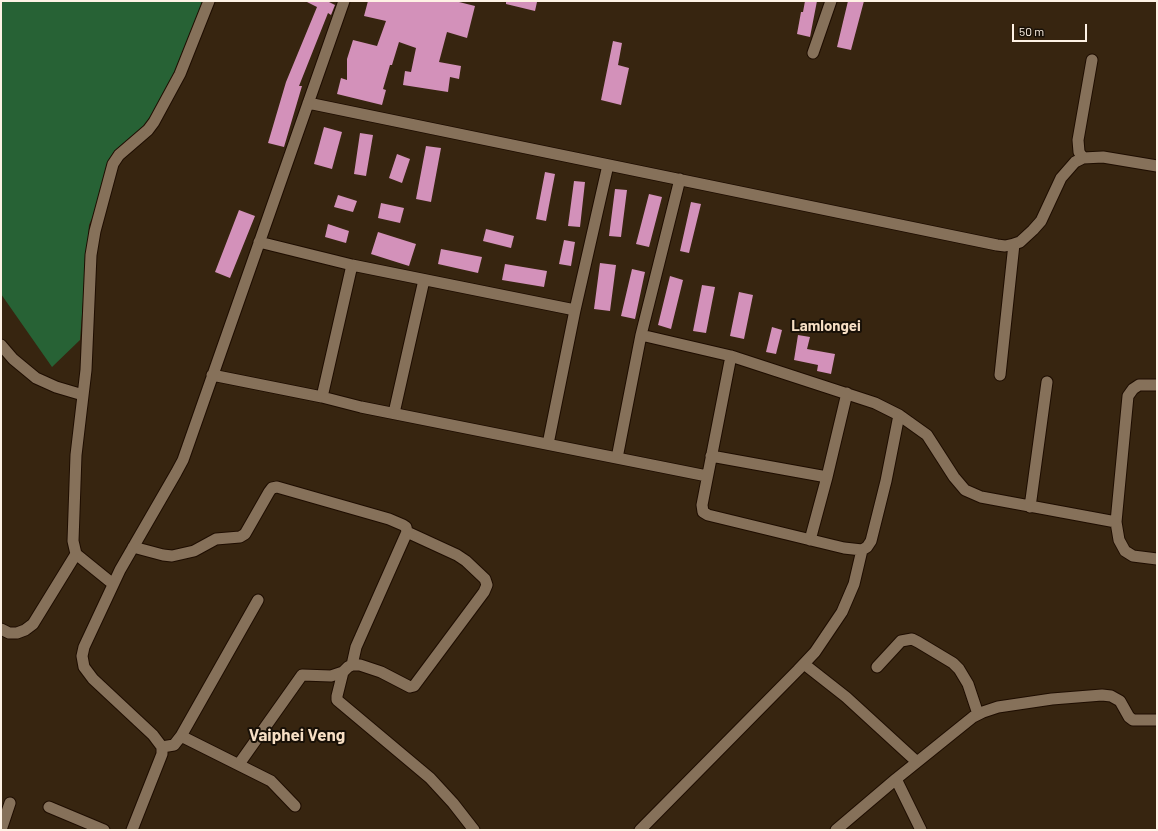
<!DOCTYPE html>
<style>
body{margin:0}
#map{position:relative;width:1158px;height:831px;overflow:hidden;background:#372510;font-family:Barlow,sans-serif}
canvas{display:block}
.frame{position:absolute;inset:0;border:2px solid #fef2e5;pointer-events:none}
.scale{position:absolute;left:1012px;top:24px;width:75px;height:18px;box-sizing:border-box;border:2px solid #fef2e5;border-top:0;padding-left:5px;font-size:12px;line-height:14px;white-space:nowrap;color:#fef2e5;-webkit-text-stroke:3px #181007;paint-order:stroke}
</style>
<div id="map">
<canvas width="1158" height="831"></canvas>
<div class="frame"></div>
<div class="scale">50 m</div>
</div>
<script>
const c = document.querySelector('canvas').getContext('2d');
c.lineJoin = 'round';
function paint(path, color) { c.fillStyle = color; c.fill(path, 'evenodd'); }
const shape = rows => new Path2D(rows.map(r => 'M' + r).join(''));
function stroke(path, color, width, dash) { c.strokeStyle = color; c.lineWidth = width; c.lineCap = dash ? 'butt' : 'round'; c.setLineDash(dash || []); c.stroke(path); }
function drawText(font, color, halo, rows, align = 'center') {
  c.font = font + ' Barlow,sans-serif'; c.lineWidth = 4; c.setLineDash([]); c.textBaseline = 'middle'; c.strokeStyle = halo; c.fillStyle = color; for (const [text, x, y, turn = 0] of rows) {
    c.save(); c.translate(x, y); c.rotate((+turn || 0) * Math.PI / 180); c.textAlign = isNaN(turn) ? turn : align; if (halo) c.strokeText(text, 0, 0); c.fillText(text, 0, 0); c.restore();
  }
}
paint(shape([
 [1,1,203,1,180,81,117,163,89,225,80,340,52,367,1,294]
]), '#276235');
paint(shape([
 [305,1,327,1,335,5,331,15,328,13,299,86,302,86,284,147,268,143,286,82,317,7],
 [368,1,455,1,475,6,467,38,447,32,439,62,461,66,459,79,450,77,448,92,403,85,405,71,411,72,416,48,399,42,392,65,390,65,383,89,386,90,382,105,337,94,341,78,347,80,347,59,353,40,377,46,386,21,364,16],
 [506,1,531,1,537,2,535,11,506,4],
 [805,1,817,1,810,37,797,34,801,12,803,12],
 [848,1,864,1,851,50,837,47],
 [613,41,622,43,618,65,629,68,621,105,601,100],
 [324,127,342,132,332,169,314,164],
 [360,133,373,135,366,176,354,174],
 [426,146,441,148,431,202,416,199],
 [397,154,410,159,402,183,389,178],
 [545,172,555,174,546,221,536,219],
 [574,181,585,182,580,227,568,226],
 [615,189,627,190,621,237,609,236],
 [649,194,662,197,649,247,636,244],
 [338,195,357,201,353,212,334,207],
 [691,202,701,204,689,253,680,251],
 [381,203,404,208,400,223,378,218],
 [239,210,255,216,230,278,215,272],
 [328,224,349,231,346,243,325,237],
 [486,229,514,236,511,248,483,241],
 [378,232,416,244,409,266,371,254],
 [564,240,575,242,571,266,559,264],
 [441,249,482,257,478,273,438,264],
 [600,263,616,265,610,311,594,309],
 [505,264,547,271,544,287,502,280],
 [632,269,645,272,635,319,621,316],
 [670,276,683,280,671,329,658,325],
 [702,285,715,287,706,333,693,331],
 [739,292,753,295,744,339,730,336],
 [772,327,782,330,776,354,766,352],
 [798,335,810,337,807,349,835,354,831,374,817,371,818,365,794,360]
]), '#d391ba');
const minor = shape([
 [813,53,831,1],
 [308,103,997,245,1005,246,1014,244,1020,242,1033,230,1041,221,1061,178,1075,162,1083,158,1103,157,1157,166],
 [1083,158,1079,152,1078,140,1092,60],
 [259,242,352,265,575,310],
 [641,335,731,356,875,403,899,415,927,435,954,477,965,490,981,497,1116,522],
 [1,345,13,359,36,378,56,387,83,395],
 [731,356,702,505,703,512,708,515,844,548,862,550,867,547,871,541,886,481,899,415],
 [212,375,322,397,361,407,707,476],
 [1000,375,1014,244],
 [1157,385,1139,385,1133,389,1128,396,1116,522,1119,540,1125,551,1133,556,1157,559],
 [322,397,352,265],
 [394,413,424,280],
 [548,444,575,310,608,165],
 [711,456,827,477],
 [617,458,641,335,680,179],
 [1030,507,1047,382],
 [407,532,457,555,466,561,485,579,487,585,484,592,414,686,410,687,381,672,360,665,352,665,348,667,343,672,337,696,337,700,430,778,453,803,474,830],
 [810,540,827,477,847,393],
 [133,547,163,555,172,556,194,551,216,539,240,537,245,534,269,492,272,488,277,487,389,519,403,525,406,527,407,532,356,647,352,665],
 [113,584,76,554,73,541,76,455,86,370,91,255,95,231,113,164,119,155,148,130,154,122,180,74,209,1],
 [1,629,9,633,17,633,25,630,33,624,76,554],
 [804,664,846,697,917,762],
 [877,667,901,641,912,639,918,642,953,663,959,669,968,684,978,714],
 [181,736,271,781,295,806],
 [162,747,174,745,181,736,258,600],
 [239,764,302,675,331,676,343,672],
 [896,779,921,830],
 [49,807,104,830],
 [1,830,10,803],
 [132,830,162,754,162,747,153,735,93,679,84,667,82,656,84,647,120,570,176,473,183,460,344,1],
 [640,830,798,670,815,652,842,612,854,584,862,550],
 [836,830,896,779,973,717,983,712,998,707,1052,699,1102,695,1111,696,1120,701,1129,717,1133,720,1157,720]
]);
stroke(minor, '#1e0d00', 13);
stroke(minor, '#86715a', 11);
drawText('bold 15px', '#f7dfc5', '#181007', [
 ["Lamlongei",826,326]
]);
drawText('bold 17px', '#f7dfc5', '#181007', [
 ["Vaiphei Veng",297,735]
]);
</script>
